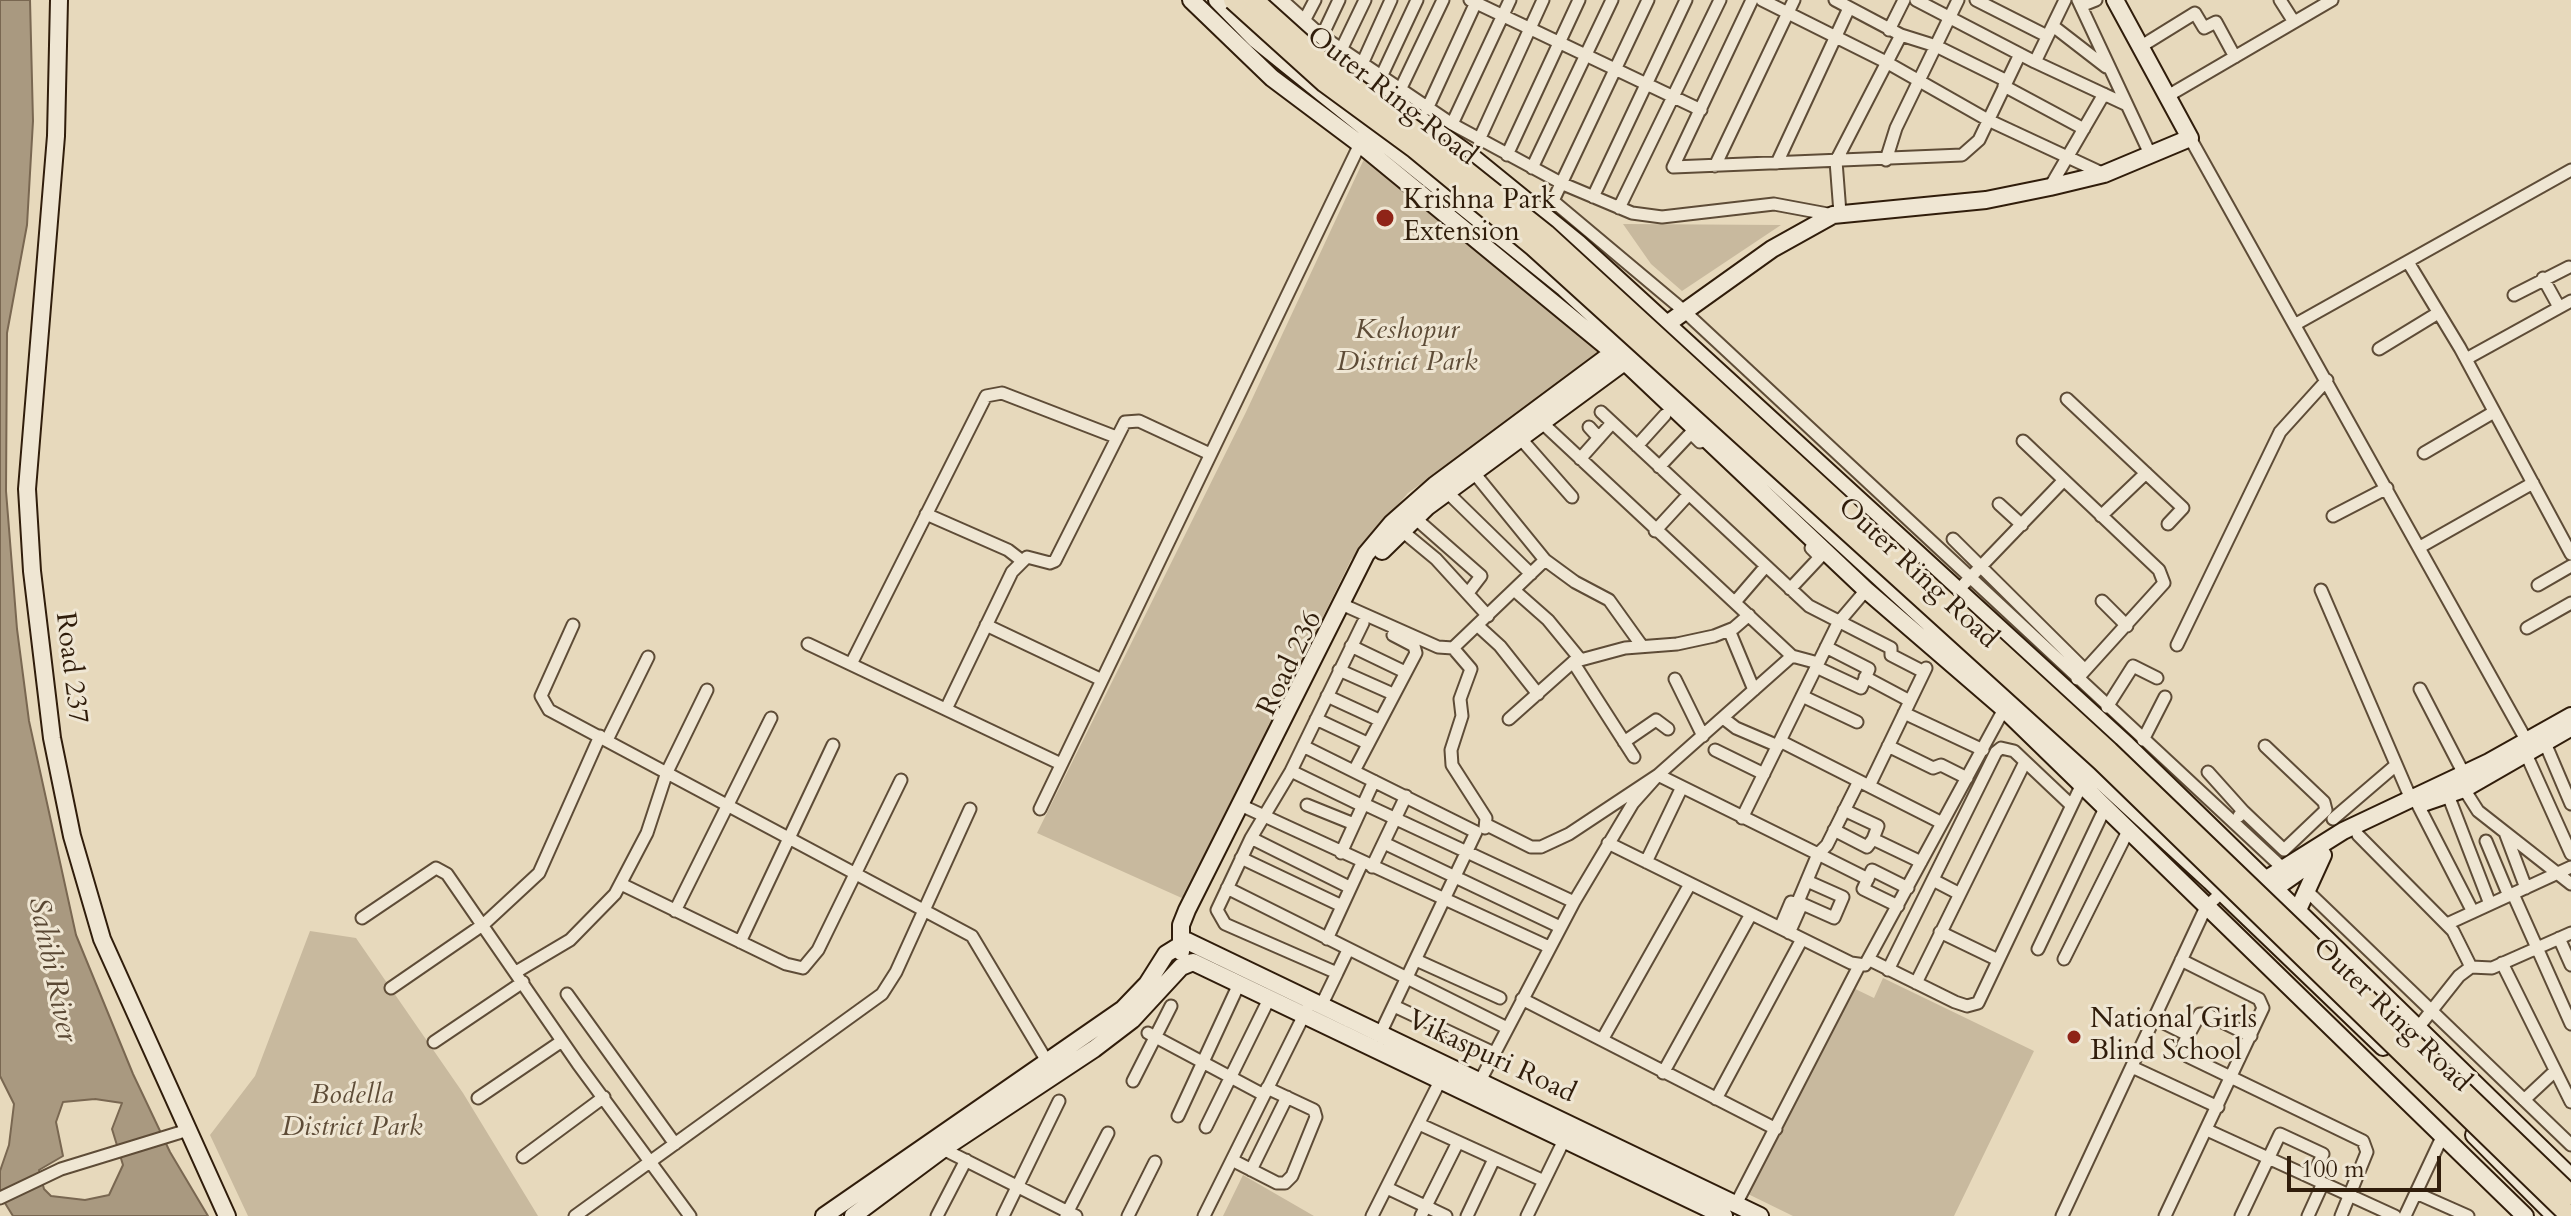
<!DOCTYPE html>
<style>
body{margin:0}
#map{position:relative;width:2571px;height:1216px;overflow:hidden;background:#e7d9bc;font-family:Cardo,serif}
canvas{display:block}
.scale{position:absolute;left:2287px;top:1156px;width:154px;height:36px;box-sizing:border-box;border:4px solid #301d0b;border-top:0;padding-left:10px;font-size:24px;line-height:28px;white-space:nowrap;color:#301d0b;-webkit-text-stroke:6px #efe6d3;paint-order:stroke}
</style>
<div id="map">
<canvas width="2571" height="1216"></canvas>
<div class="scale">100 m</div>
</div>
<script>
const c = document.querySelector('canvas').getContext('2d');
c.lineJoin = 'round';
function paint(path, color) { c.fillStyle = color; c.fill(path, 'evenodd'); }
const shape = rows => new Path2D(rows.map(r => 'M' + r).join(''));
function stroke(path, color, width, dash) { c.strokeStyle = color; c.lineWidth = width; c.lineCap = dash ? 'butt' : 'round'; c.setLineDash(dash || []); c.stroke(path); }
function drawText(font, color, halo, rows, align = 'center') {
  c.font = font + ' Cardo,serif'; c.lineWidth = 6; c.setLineDash([]); c.textBaseline = 'middle'; c.strokeStyle = halo; c.fillStyle = color; for (const [text, x, y, turn = 0] of rows) {
    c.save(); c.translate(x, y); c.rotate((+turn || 0) * Math.PI / 180); c.textAlign = isNaN(turn) ? turn : align; if (halo) c.strokeText(text, 0, 0); c.fillText(text, 0, 0); c.restore();
  }
}
paint(shape([
 [1365,157,1603,356,1408,493,1351,560,1184,899,1037,833,1246,412],
 [1623,224,1781,225,1682,291,1651,264],
 [310,931,356,938,463,1093,538,1216,248,1216,210,1135,255,1076],
 [1883,978,2034,1051,1954,1216,1793,1216,1748,1194,1847,985,1874,998],
 [1243,1175,1314,1216,1223,1216]
]), '#c8b99e');
const water = shape([
 [0,0,30,0,33,121,27,225,7,333,6,491,17,629,29,721,76,935,133,1074,170,1152,208,1216,13,1216,0,1195,0,1171,9,1145,14,1104,0,1076,0,0],
 [95,1099,122,1103,112,1129,123,1165,109,1195,85,1200,51,1196,44,1189,39,1170,63,1156,56,1122,63,1102,95,1099]
]);
paint(water, '#a99980');
stroke(water, '#796751', 2);
const street = shape([
 [1282,0,1322,36,1452,124,1563,184,1632,213,1662,217,1774,204,1833,215],
 [1470,0,1701,110],
 [1752,0,1673,167,1962,155,1979,140,2020,54],
 [1762,0,1886,62,1988,120,2104,174],
 [1835,0,1901,35,1836,161,1840,213],
 [1916,0,2035,62,2125,104],
 [1976,0,2047,36],
 [2078,0,2151,156],
 [2280,0,2294,22],
 [2081,6,2096,0],
 [1304,21,1315,0],
 [2053,26,2106,67],
 [1889,30,1904,0],
 [1901,35,1936,46,2007,81],
 [1322,36,1339,0],
 [2140,47,2195,13,2204,28,2216,22,2235,57],
 [1341,50,1365,0],
 [2035,62,2065,0],
 [1362,64,1391,0],
 [1381,77,1417,0],
 [2004,86,2084,129],
 [1400,90,1443,0],
 [2166,97,2332,0],
 [1427,109,1477,0],
 [1452,124,1510,0],
 [2190,138,2529,745],
 [1479,140,1543,0],
 [1507,155,1579,0],
 [1886,160,1896,128,1958,0],
 [1777,163,1849,8],
 [1715,166,1794,0],
 [1532,168,1612,0],
 [2050,187,2104,94],
 [1593,197,1686,0],
 [1553,201,1683,310,2288,873],
 [1551,205,1648,0],
 [1619,208,1720,0],
 [2408,262,2460,348,2571,554],
 [2543,278,2559,307],
 [2514,295,2569,267],
 [2296,324,2571,170],
 [2379,349,2438,313],
 [2466,359,2571,301],
 [2067,399,2183,508,2168,524],
 [1601,412,1809,606,1891,648,1891,655,1924,672],
 [1538,419,1792,656,1818,663],
 [1589,427,1599,438],
 [1521,439,1572,497],
 [2023,441,2064,480],
 [1637,446,1665,415],
 [2424,453,2494,412],
 [1580,459,1612,423],
 [1659,467,1691,433,1700,442],
 [1475,474,1545,560,1575,582,1609,600,1642,646],
 [1447,492,1531,574],
 [1999,504,2022,525],
 [926,514,1008,550,1021,560],
 [2101,516,2146,473],
 [2333,516,2387,488],
 [1415,518,1481,576,1468,593],
 [1401,530,1436,559,1488,616],
 [1655,531,1689,494],
 [1953,539,2085,670],
 [2420,547,2533,483],
 [1964,584,2064,480,2159,570,2164,583,2077,679],
 [2538,585,2571,566],
 [1790,589,1820,557,1811,548],
 [1514,590,1548,620,1580,659],
 [2321,590,2411,799],
 [2102,601,2127,626],
 [1735,602,1766,566],
 [1348,607,1438,647,1453,648,1545,560],
 [573,625,541,696,549,710,972,936,1048,1063],
 [986,625,1102,680],
 [1477,625,1500,646,1538,694],
 [2527,628,2571,603],
 [1729,630,1754,690],
 [808,644,1061,764],
 [2177,645,2280,432,2327,380],
 [1351,646,1405,672],
 [1453,648,1471,669,1460,699,1462,716,1451,750,1452,765,1486,818,1485,828],
 [1573,662,1634,757],
 [851,664,986,396,1002,393,1116,437],
 [1816,667,1861,688,1869,669,1826,647],
 [1339,670,1393,694],
 [1865,677,1910,701],
 [1675,679,1703,736],
 [2420,689,2464,774],
 [1327,696,1379,720],
 [1802,696,1857,722],
 [2107,707,2133,666,2157,678],
 [946,709,1012,572,1027,557,1050,563,1055,561,1125,422,1139,421,1210,454],
 [1904,713,1983,750],
 [1723,718,1736,728,1778,746],
 [1316,719,1367,743],
 [1509,719,1573,662,1625,648,1677,644,1714,636,1734,628,1749,615],
 [607,740,648,657],
 [2143,740,2165,697],
 [1780,741,1942,823],
 [1624,742,1656,720,1668,729],
 [2545,743,2571,804],
 [1303,746,1476,832,1380,1034],
 [1888,746,1933,768,1941,765,1967,778],
 [1715,750,1764,774],
 [2526,754,2571,854],
 [1291,771,1363,806],
 [1354,771,1416,653,1414,646,1393,635],
 [2208,772,2243,811,2239,816],
 [1869,786,1926,668],
 [2464,789,2478,811,2571,884],
 [2448,795,2490,904],
 [1364,804,1574,902],
 [1307,805,1354,824],
 [2418,805,2473,912],
 [1247,808,1549,947],
 [1040,809,1360,144],
 [2243,811,2284,850,2326,810,2324,802,2265,746],
 [1742,818,1838,623,1866,590],
 [2333,819,2396,765],
 [1487,825,1531,847,1541,847,1569,834,1658,775,1818,854,1827,845,1859,781],
 [1834,830,1867,847,1873,839,1878,826,1844,810],
 [2358,835,2453,931,2471,967],
 [2506,835,2526,888],
 [1251,838,1349,887],
 [1873,839,1921,862],
 [2486,841,2509,896],
 [1384,843,1560,927],
 [1608,843,1851,963,1865,965,2004,709],
 [1341,853,1374,781],
 [1241,858,1342,906],
 [1646,862,1682,787],
 [1372,867,1406,796],
 [1933,880,1958,893],
 [621,884,786,964,803,968,818,950,901,780],
 [1227,888,1507,1028],
 [2306,890,2571,1145],
 [2513,894,2571,1024],
 [1798,902,1834,918,1843,897,1807,881],
 [1797,904,1818,854,1868,879],
 [1898,906,1863,889,1872,870,1908,888],
 [675,911,771,718],
 [362,918,436,868,447,874,578,1064,690,1216],
 [2447,924,2571,867],
 [1780,928,1791,902,1801,906,1789,933],
 [1940,932,1998,960],
 [2559,938,2571,965],
 [1327,939,1362,863],
 [740,942,833,745],
 [2038,949,2106,806],
 [1348,950,1337,973,1225,924,1217,910,1251,838,1291,771,1363,623],
 [2064,959,2129,829],
 [1416,960,1500,998],
 [1870,960,1955,1002,1967,1006,1978,1003,2082,784],
 [2502,963,2571,1102],
 [2471,967,2492,968,2571,933],
 [1888,970,1996,752,2001,748,2014,751,2070,804],
 [516,972,570,940,615,894,647,833,667,772,707,690],
 [1916,983,2025,762],
 [391,988,484,924,539,873,600,736],
 [567,994,675,1144],
 [1522,999,1776,1129],
 [1321,1006,1337,973],
 [1394,1006,1494,1053],
 [2154,1018,2188,1035],
 [2417,1029,2459,976,2471,967],
 [1148,1033,1264,1095],
 [2251,1036,2206,1014,2200,1014,2183,1045,2184,1050,2187,1056,2363,1141,2367,1152,2341,1216],
 [1602,1040,1690,884],
 [434,1042,523,982],
 [2132,1067,2218,1107],
 [1663,1073,1751,914],
 [1133,1081,1171,1006],
 [1480,1081,1574,902,1633,803,1658,775,1792,656],
 [478,1098,562,1041],
 [1716,1099,1802,939],
 [2524,1100,2555,1071],
 [1178,1116,1239,984],
 [1419,1124,1544,1181],
 [1206,1127,1269,999],
 [2207,1130,2395,1216],
 [943,1149,1076,1216],
 [523,1157,604,1097],
 [1232,1160,1277,1183,1285,1183,1292,1176,1316,1117,1314,1110,1267,1088],
 [1251,1170,1287,1097],
 [1387,1188,1446,1216],
 [2416,1193,2468,1216],
 [0,1198,61,1169,188,1130],
 [1736,1204,1859,966],
 [1066,1215,1108,1133],
 [575,1216,882,994,896,972,970,809],
 [937,1216,966,1160],
 [1003,1216,1059,1101],
 [1128,1216,1155,1162],
 [1204,1216,1307,1009],
 [1372,1216,1440,1081],
 [1421,1216,1458,1142],
 [1467,1216,1494,1159],
 [1527,1216,1567,1134],
 [2062,1216,2206,907,2221,893],
 [2165,1216,2263,1008,2259,999,2181,960],
 [2241,1216,2280,1134,2323,1154,2312,1178],
 [2308,1216,2323,1183],
 [2405,1216,2443,1135]
]);
const secondary = shape([
 [59,0,56,136,27,489,32,571,52,738,72,836,102,939,227,1216],
 [1191,0,1272,78,1360,144,1624,361,1866,590,2004,709,2525,1216],
 [1217,0,1255,39,1564,288,2210,881,2383,1047],
 [1269,0,1318,46,1471,156,1578,243,2127,745,2571,1177],
 [1667,324,1772,249,1833,215,1986,200,2050,187,2104,174,2190,138,2115,0],
 [1382,551,1427,507,1631,357],
 [2423,803,2464,789,2570,728],
 [2265,880,2343,831,2489,762,2571,716],
 [2274,889,2321,856],
 [2297,912,2323,855],
 [1181,952,1181,925,1187,910,1366,554,1392,523,1435,485,1622,346],
 [2474,1135,2555,1216],
 [824,1216,1123,1009,1147,984,1166,954,1187,941,1760,1216],
 [853,1216,943,1149,1094,1049,1132,1020,1181,967,1193,962,1724,1216]
]);
stroke(street, '#5e4c37', 15);
stroke(secondary, '#301d0b', 20);
stroke(street, '#efe6d3', 11);
stroke(secondary, '#efe6d3', 16);
const primaryBridge = shape([
 [1233,0,1325,83,1415,149,1534,247,2101,761,2570,1216],
 [1254,0,1334,72,1424,137,1546,234,2109,751,2571,1195]
]);
stroke(primaryBridge, '#301d0b', 22, []);
stroke(primaryBridge, '#e7d9bc', 18);
for (const [x, y, r, color] of [
 [1385,218,10,"#8f2418"],
 [2074,1037,8,"#8f2418"]
]) { const dot = new Path2D(); dot.arc(x, y, r, 0, 2 * Math.PI); c.fillStyle = color; c.fill(dot); stroke(dot, '#efe6d3', 3); }
drawText('28px', '#301d0b', '#efe6d3', [
 ["Outer Ring Road",1391,97,38],
 ["Outer Ring Road",1917,574,43],
 ["Road 236",1291,664,-64],
 ["Road 237",70,668,83],
 ["Outer Ring Road",2391,1016,44],
 ["Vikaspuri Road",1491,1058,25]
]);
drawText('28px', '#301d0b', '#efe6d3', [
 ["Krishna Park",1403,202],
 ["Extension",1403,234],
 ["National Girls",2090,1021],
 ["Blind School",2090,1053]
], 'left');
drawText('italic 28px', '#5e4c37', '#efe6d3', [
 ["Keshopur",1407,332],
 ["District Park",1407,364],
 ["Bodella",352,1097],
 ["District Park",352,1129]
]);
drawText('italic 30px', '#5a4834', '#efe6d3', [
 ["Sahibi River",51,970,78]
]);
</script>
